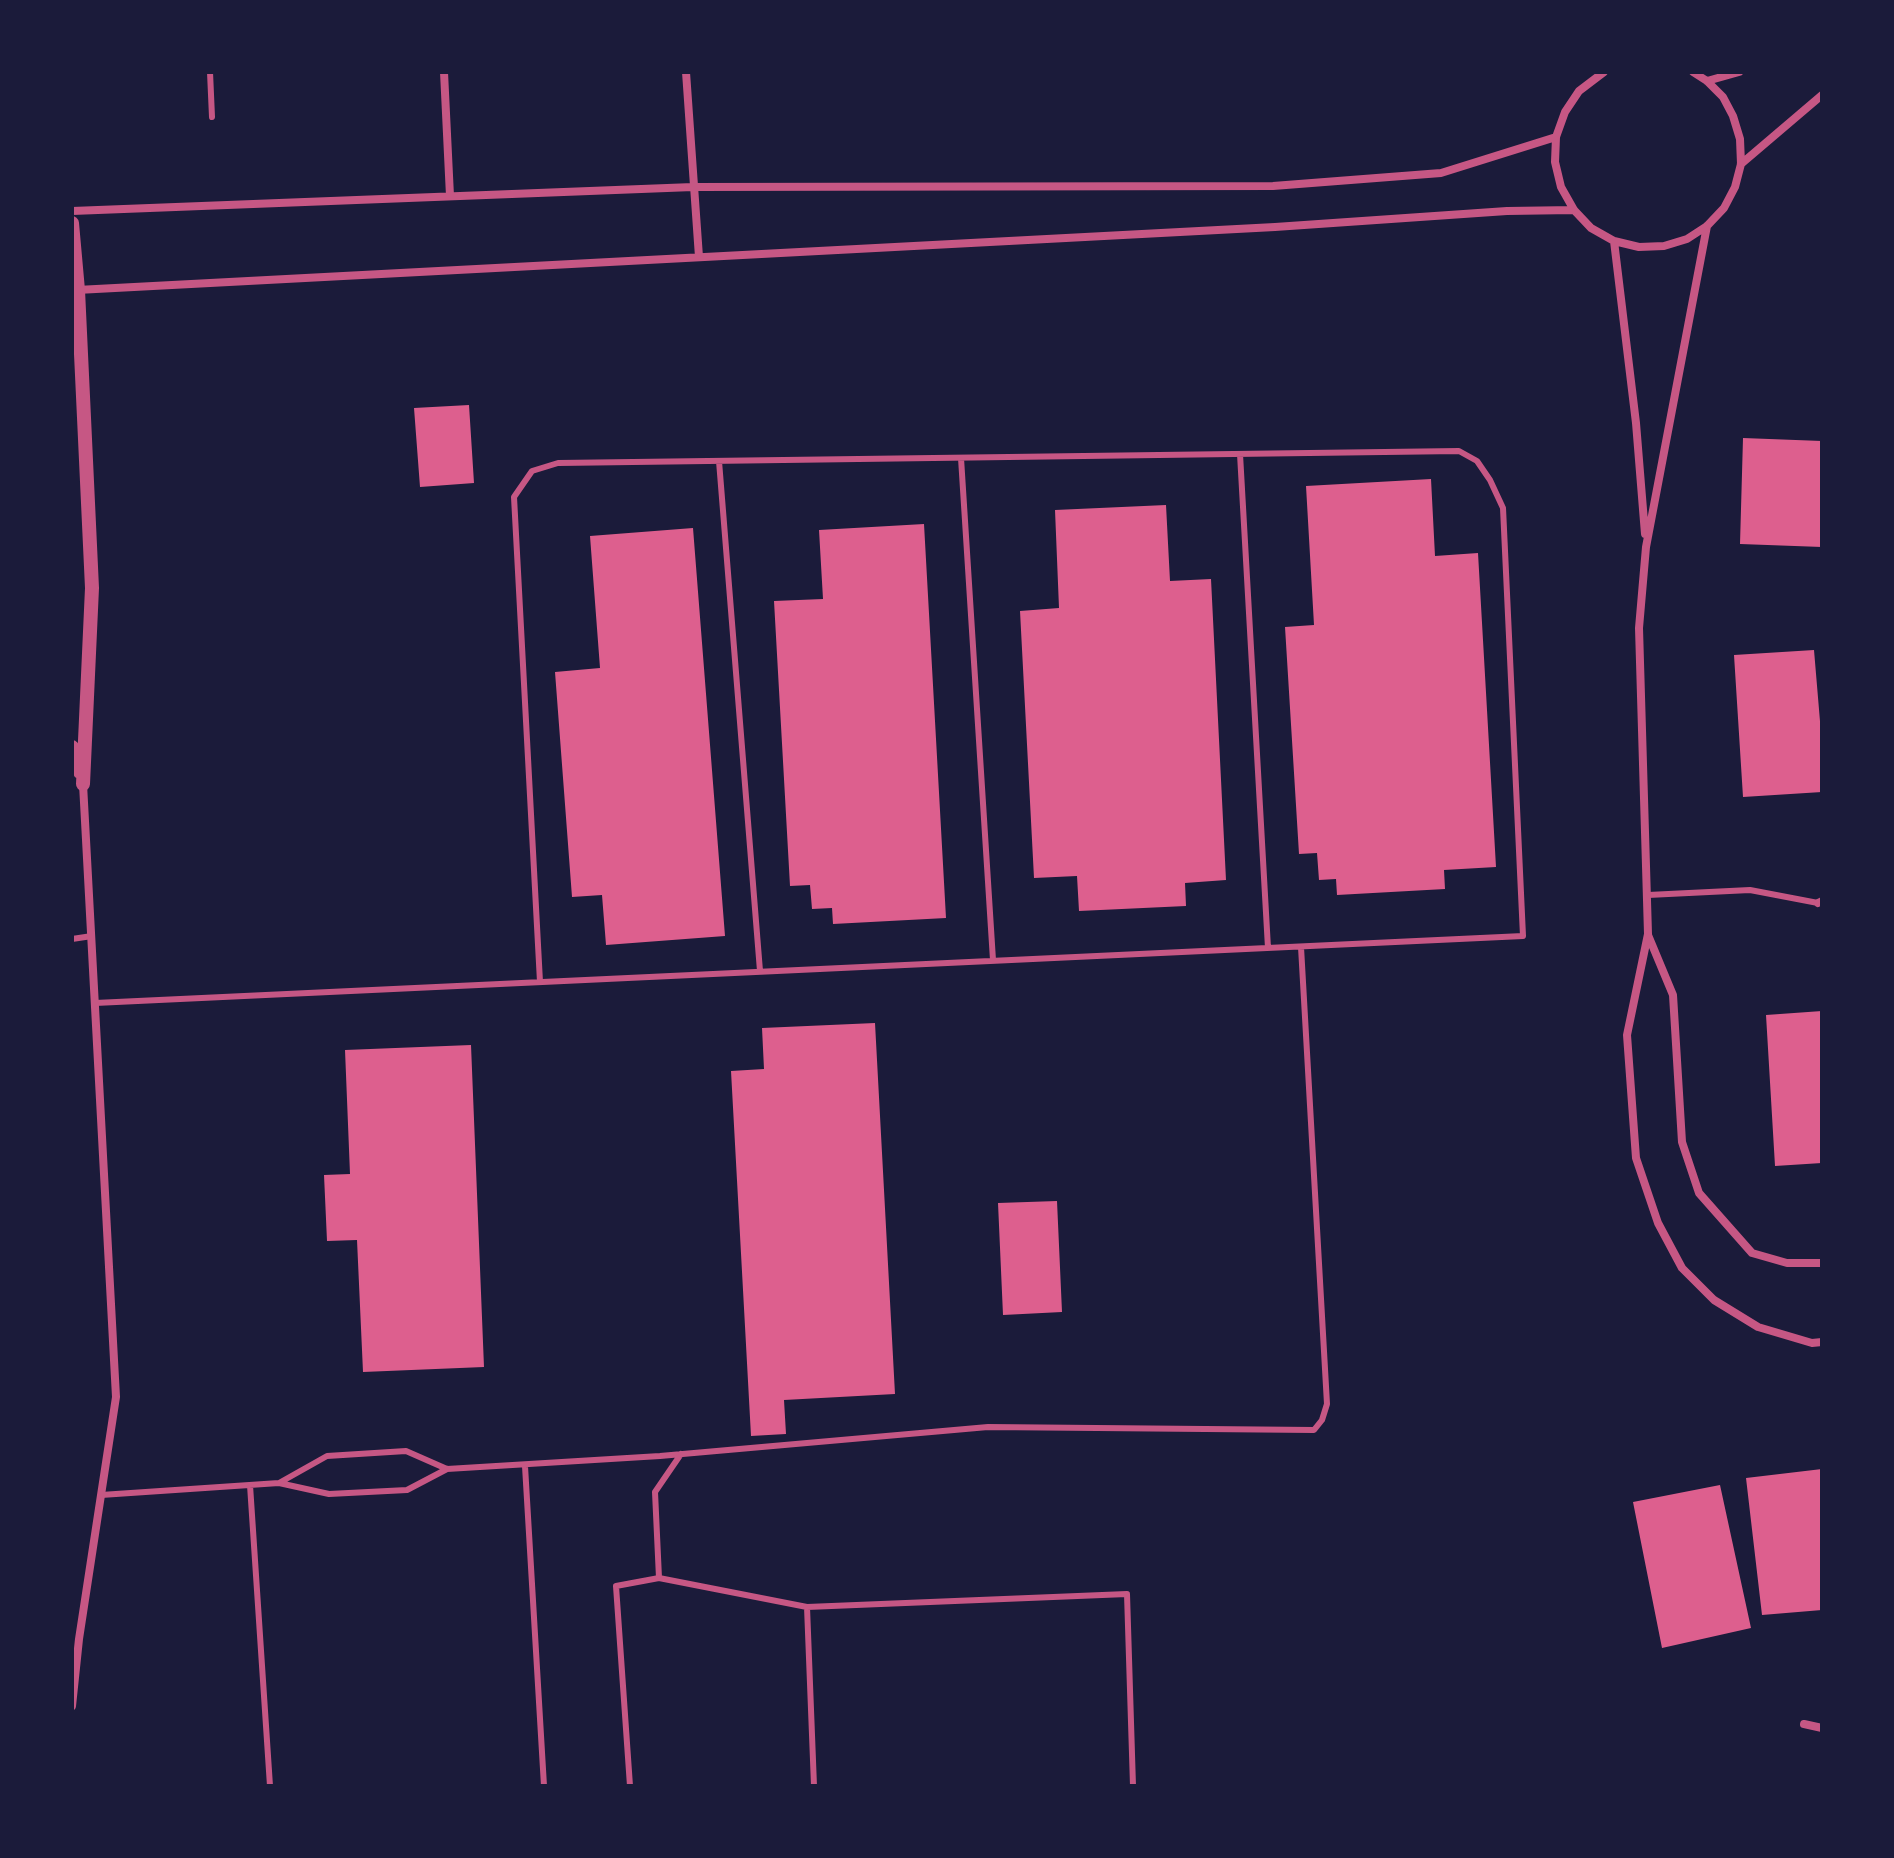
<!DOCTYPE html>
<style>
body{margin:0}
#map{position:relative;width:1894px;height:1858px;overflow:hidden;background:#1b1b3a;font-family:"Archivo Narrow",sans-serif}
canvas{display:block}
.frame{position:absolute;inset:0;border:74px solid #1b1b3a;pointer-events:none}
</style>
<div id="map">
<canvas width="1894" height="1858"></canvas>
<div class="frame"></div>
</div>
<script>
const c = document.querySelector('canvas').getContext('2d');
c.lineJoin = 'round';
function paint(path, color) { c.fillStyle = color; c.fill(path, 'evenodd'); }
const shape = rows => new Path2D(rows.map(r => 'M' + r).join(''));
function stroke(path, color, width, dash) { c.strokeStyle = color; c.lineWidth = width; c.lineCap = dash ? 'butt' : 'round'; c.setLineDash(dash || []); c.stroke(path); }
paint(shape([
 [469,405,474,483,420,487,414,408],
 [1743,438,1822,441,1822,547,1740,544],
 [1431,479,1435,556,1478,553,1496,867,1444,870,1445,889,1337,895,1336,879,1319,880,1317,853,1299,854,1285,627,1314,625,1306,486],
 [1166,505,1170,581,1211,579,1226,880,1185,883,1186,906,1079,911,1077,876,1034,878,1020,611,1059,608,1055,510],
 [924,524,946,918,833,924,832,908,812,909,810,885,790,886,774,601,823,599,819,530],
 [693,528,725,936,606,945,602,895,572,897,555,672,600,668,590,536],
 [1814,650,1822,745,1822,792,1743,797,1734,655],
 [1822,1011,1822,1163,1775,1166,1766,1015],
 [875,1023,895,1394,784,1400,786,1434,751,1436,731,1071,764,1069,762,1028],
 [471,1045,484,1367,363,1372,357,1240,327,1241,324,1175,350,1174,345,1050],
 [1057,1201,1062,1312,1003,1315,998,1203],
 [1822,1469,1822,1610,1762,1615,1746,1478],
 [1720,1485,1751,1628,1662,1648,1633,1502]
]), '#dd5f8e');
stroke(shape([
 [210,72,212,117],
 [1240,454,1268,948],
 [961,458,993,960],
 [719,461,760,971],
 [1648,895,1750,890,1818,903],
 [72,939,92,936],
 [95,1003,1523,936,1503,508,1490,480,1477,461,1459,451,558,463,532,471,514,497,540,982],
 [525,1466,544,1786],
 [279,1483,327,1456,406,1451,447,1469,660,1456,988,1427,1314,1430,1322,1420,1327,1404,1301,947],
 [250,1485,270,1786],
 [101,1495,279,1483,329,1494,407,1490,447,1469],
 [659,1578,807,1607],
 [630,1786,616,1586,659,1578,655,1492,681,1454],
 [814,1786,807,1607,1127,1594,1133,1786]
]), '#c65784', 6);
stroke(shape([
 [444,72,450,196],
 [686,72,699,257],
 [1604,72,1579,91,1565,112,1556,137,1555,162,1561,187,1574,210,1591,228,1614,241,1639,247,1664,246,1687,239,1707,226,1724,208,1735,187,1741,164,1740,139,1733,116,1723,97,1707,81,1693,72],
 [1707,81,1739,72],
 [1741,164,1822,95],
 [72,211,693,187,1273,186,1441,173,1556,137],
 [1707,226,1646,547,1639,628,1648,934,1627,1035,1636,1158,1658,1223,1682,1268,1714,1300,1758,1327,1812,1343,1822,1342],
 [1614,241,1636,423,1645,534],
 [77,290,1275,227,1507,211,1574,210],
 [1818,903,1822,901],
 [1648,935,1673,995,1682,1142,1699,1193,1752,1253,1787,1263,1822,1263],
 [72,1706,79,1639,116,1397,83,784],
 [1804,1724,1822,1728]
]), '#c65784', 8);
stroke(shape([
 [72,223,78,290,92,588,83,784],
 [72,747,80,772]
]), '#c65784', 14);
</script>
